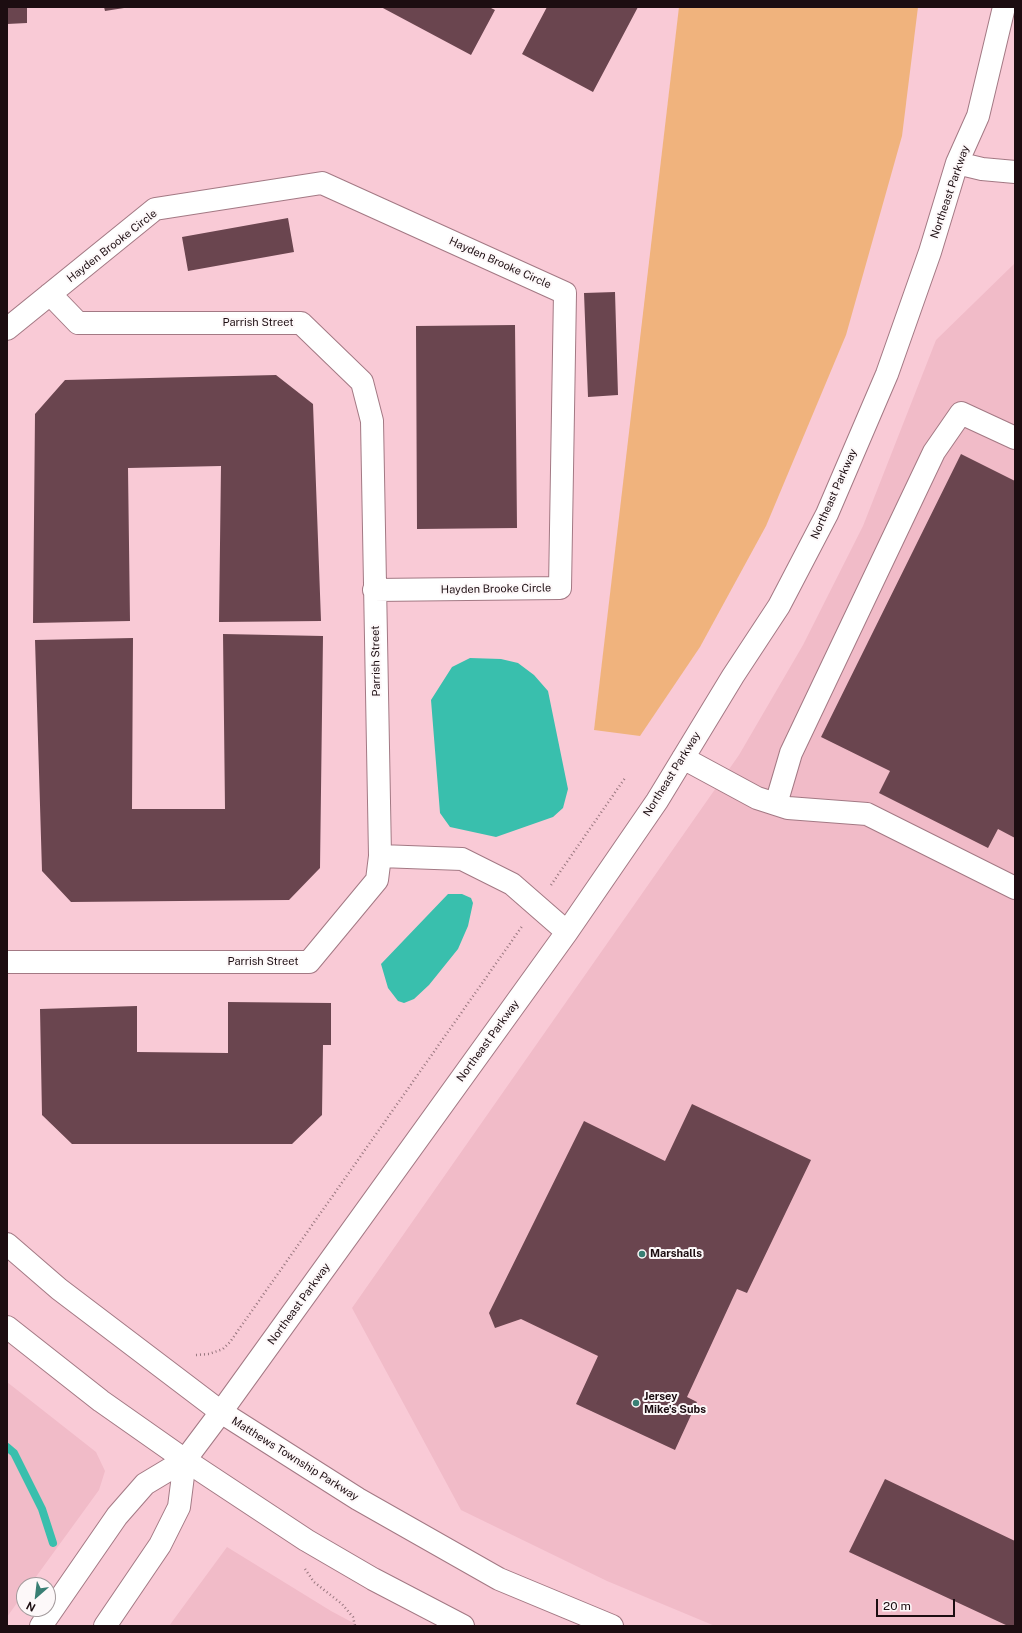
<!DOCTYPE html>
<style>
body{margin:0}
#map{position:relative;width:1022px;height:1633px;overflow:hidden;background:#f9cad6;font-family:"Public Sans",sans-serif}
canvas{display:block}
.frame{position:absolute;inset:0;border:8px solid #1c0d11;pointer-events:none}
.north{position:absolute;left:16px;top:1577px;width:40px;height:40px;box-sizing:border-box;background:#fdf8f9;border:1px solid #a39a9c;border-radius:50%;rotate:208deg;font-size:11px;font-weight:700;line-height:16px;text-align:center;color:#1c0d11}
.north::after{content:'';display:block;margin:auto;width:14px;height:18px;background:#397f74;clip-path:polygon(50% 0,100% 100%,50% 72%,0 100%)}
.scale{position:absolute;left:876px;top:1599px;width:79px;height:18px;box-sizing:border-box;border:2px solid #1c0d11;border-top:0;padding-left:5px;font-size:12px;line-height:14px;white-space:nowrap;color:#1c0d11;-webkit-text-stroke:3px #fdf8f9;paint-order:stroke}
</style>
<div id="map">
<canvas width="1022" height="1633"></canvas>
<div class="frame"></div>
<div class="north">N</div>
<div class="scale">20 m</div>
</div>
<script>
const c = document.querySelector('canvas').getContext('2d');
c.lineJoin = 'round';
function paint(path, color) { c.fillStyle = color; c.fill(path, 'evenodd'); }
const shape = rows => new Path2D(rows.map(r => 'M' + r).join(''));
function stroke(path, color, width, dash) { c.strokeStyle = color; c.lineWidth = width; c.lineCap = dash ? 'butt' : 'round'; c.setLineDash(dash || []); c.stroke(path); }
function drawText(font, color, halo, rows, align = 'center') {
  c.font = font + ' "Public Sans",sans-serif'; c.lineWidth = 4; c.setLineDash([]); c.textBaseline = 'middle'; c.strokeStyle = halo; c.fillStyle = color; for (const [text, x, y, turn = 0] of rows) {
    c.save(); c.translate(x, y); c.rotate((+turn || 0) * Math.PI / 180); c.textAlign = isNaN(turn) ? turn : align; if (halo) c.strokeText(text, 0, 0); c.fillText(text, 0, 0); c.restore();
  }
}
paint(shape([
 [1015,263,1015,1626,715,1626,607,1581,461,1510,352,1308,739,755,803,645,863,526,936,340],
 [7,1382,96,1452,105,1471,99,1490,30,1585,24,1585,24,1593,7,1617],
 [227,1547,331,1611,359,1626,169,1626]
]), '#f1bbc8');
paint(shape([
 [679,7,918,7,902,136,846,335,766,526,700,647,640,736,594,730]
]), '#f0b37d');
paint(shape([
 [470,658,501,659,518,663,534,675,548,691,568,789,563,808,553,817,496,837,450,827,440,813,431,700,452,667],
 [448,894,462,894,471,898,473,903,468,926,458,949,429,985,414,999,404,1003,398,1001,388,988,381,964]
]), '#39bfad');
stroke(shape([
 [7,1447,14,1453,42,1509,53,1543]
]), '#39bfad', 8);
paint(shape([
 [7,7,27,7,27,23,7,24],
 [104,7,124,7,124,8,105,11],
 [381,7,489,7,495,10,471,55],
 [547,7,638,7,593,92,522,54],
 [288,218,294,252,188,271,182,237],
 [615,292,618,395,588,397,584,293],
 [515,325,517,528,417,529,416,326],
 [276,375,313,404,321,621,219,622,221,466,128,468,130,621,33,623,35,414,65,380],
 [961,454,1015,481,1015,838,998,829,988,848,879,793,890,771,821,737],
 [223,634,323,636,320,868,289,900,71,902,42,871,35,640,133,638,132,809,225,809],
 [228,1002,331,1003,331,1045,323,1045,322,1115,292,1144,72,1144,42,1115,40,1009,137,1006,137,1052,228,1053],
 [692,1104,811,1160,747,1293,737,1289,687,1397,697,1402,675,1450,576,1404,598,1356,521,1319,495,1328,489,1313,584,1121,665,1161],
 [885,1479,1015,1541,1015,1626,1008,1626,849,1552]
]), '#6a454f');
const minor = shape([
 [957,163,982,169,1015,172],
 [7,329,155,209,322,183,565,293,560,588,374,590],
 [683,758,757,798,788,808,867,814,1015,888],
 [776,804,791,753,934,452,961,413,1015,438],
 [380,856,462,859,512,884,567,932],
 [7,962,309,962,377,880,380,856,372,421,362,382,301,323,78,323,50,294],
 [41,1626,117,1516,145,1484,185,1460,221,1412,567,932,657,801,733,676,779,606,827,514,887,374,930,252,957,163,978,116,1004,7],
 [105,1626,160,1545,179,1507,185,1460]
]);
const major = shape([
 [7,1244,59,1289,221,1412,358,1499,499,1579,612,1626],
 [7,1327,101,1401,185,1460,306,1540,373,1579,463,1626]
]);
stroke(minor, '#a37984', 24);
stroke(major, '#a37984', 24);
stroke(shape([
 [551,885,625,778],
 [196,1355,209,1354,223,1349,230,1342,523,925],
 [305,1569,314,1582,342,1604,353,1617,355,1626]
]), '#97767e', 2.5, [1, 3]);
stroke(minor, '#fff', 22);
stroke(major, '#fff', 22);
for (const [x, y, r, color] of [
 [642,1254,4,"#397f74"],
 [636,1403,4,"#397f74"]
]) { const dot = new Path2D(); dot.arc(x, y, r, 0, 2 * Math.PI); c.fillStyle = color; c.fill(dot); stroke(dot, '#fdf8f9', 1.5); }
drawText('11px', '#1c0d11', '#fdf8f9', [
 ["Northeast Parkway",950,192,-71],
 ["Hayden Brooke Circle",112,246,-38],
 ["Hayden Brooke Circle",500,263,24],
 ["Parrish Street",258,323],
 ["Northeast Parkway",834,494,-66],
 ["Hayden Brooke Circle",496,589,-1],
 ["Parrish Street",376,661,-91],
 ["Northeast Parkway",672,774,-58],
 ["Parrish Street",263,962],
 ["Northeast Parkway",488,1041,-54],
 ["Northeast Parkway",299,1304,-54],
 ["Matthews Township Parkway",295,1459,32]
]);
drawText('bold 11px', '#1c0d11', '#fdf8f9', [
 ["Marshalls",650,1254],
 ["Jersey",644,1397],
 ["Mike's Subs",644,1410]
], 'left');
</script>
